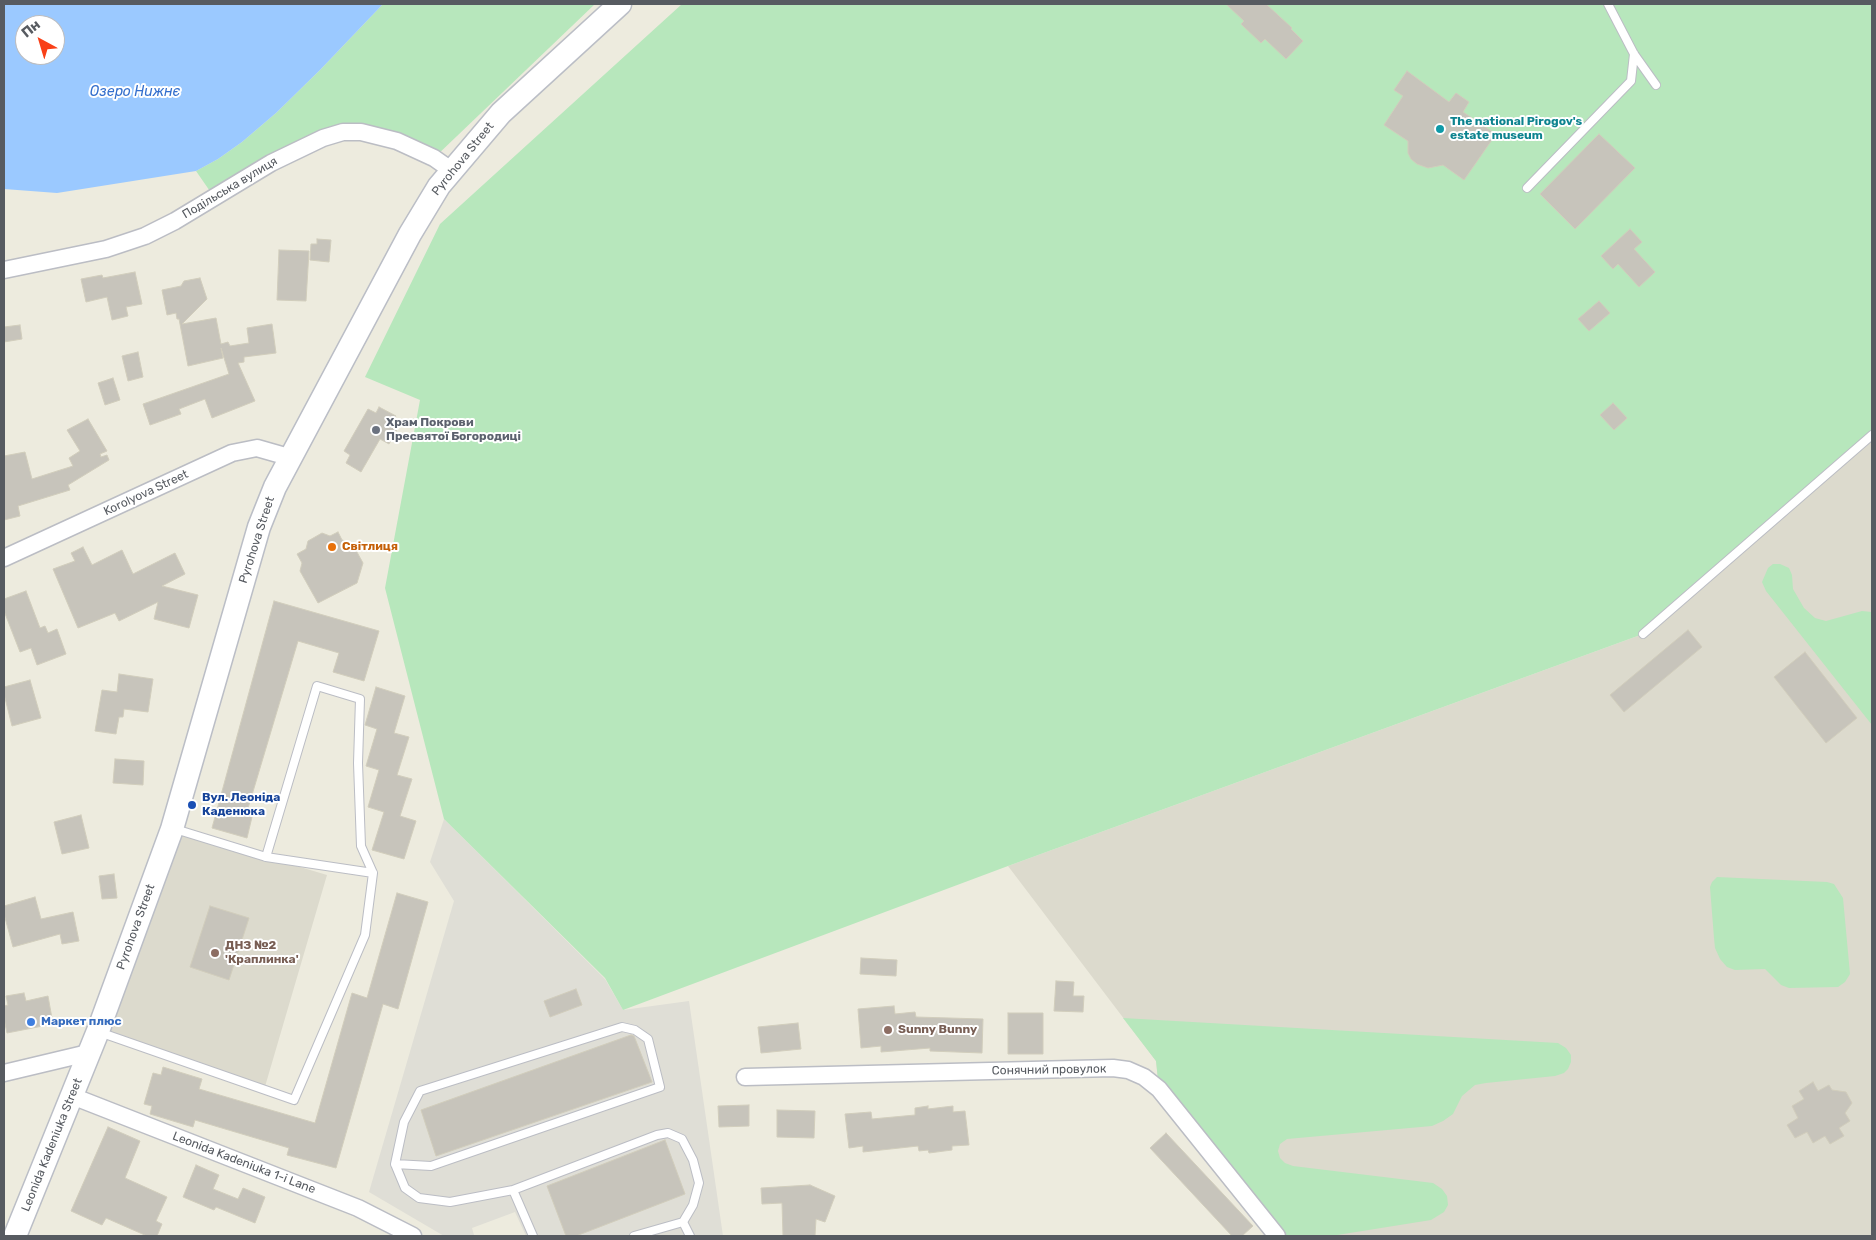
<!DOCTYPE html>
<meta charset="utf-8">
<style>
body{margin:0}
#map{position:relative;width:1876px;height:1240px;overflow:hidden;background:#edebde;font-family:Rubik,sans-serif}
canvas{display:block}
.frame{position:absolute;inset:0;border:5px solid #575b61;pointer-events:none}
.north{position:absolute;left:15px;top:15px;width:50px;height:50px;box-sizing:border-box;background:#fff;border:1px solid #bcbdc0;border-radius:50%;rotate:321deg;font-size:14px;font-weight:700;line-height:20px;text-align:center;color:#575b61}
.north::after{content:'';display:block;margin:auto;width:18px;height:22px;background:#f94018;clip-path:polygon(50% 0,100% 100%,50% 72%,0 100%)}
</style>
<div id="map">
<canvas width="1876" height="1240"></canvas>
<div class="frame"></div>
<div class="north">Пн</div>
</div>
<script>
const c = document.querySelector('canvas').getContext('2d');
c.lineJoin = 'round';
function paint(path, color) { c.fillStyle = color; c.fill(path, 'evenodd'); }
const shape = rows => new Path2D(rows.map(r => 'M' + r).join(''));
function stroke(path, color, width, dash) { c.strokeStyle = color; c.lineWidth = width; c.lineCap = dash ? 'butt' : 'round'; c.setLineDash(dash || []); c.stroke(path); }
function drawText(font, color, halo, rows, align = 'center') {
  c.font = font + ' Rubik,sans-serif'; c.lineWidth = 4; c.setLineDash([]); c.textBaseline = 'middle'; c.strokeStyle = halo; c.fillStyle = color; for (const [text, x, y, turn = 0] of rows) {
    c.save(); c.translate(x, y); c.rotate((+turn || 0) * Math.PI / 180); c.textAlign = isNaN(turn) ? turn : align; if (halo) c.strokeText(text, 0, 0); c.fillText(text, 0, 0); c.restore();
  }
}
paint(shape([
 [444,819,605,979,623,1010,689,1001,723,1236,526,1236,515,1212,472,1228,474,1235,471,1236,444,1236,369,1192,454,901,430,862]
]), '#dfded6');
paint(shape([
 [1872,435,1872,1236,1277,1236,1159,1089,1156,1061,1008,866,1643,634],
 [172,829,327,875,264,1090,98,1031]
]), '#dcdacd');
paint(shape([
 [383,4,595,4,434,158,343,132,214,197,196,171,218,159,242,142,276,113,320,70],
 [682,4,1872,4,1872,435,1643,634,1008,866,623,1010,605,978,444,819,385,588,420,400,365,377,440,224],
 [1773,564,1780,564,1789,568,1792,575,1793,589,1804,608,1815,618,1826,621,1862,611,1872,612,1872,725,1766,591,1762,582,1768,568],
 [1717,877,1827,882,1834,884,1843,898,1850,974,1845,982,1838,987,1789,988,1781,985,1765,969,1735,970,1727,967,1720,959,1715,948,1714,938,1710,887,1712,882],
 [1123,1018,1558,1043,1566,1048,1571,1055,1571,1062,1568,1069,1564,1073,1555,1076,1486,1083,1475,1085,1462,1096,1453,1114,1443,1121,1432,1126,1287,1139,1280,1144,1278,1151,1280,1158,1285,1163,1293,1166,1433,1183,1442,1189,1447,1196,1448,1205,1444,1212,1431,1220,1331,1236,1277,1236,1159,1089,1156,1061]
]), '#b7e7bc');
paint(shape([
 [4,4,383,4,320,70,276,113,242,142,218,159,196,171,57,193,4,189],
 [25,25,55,25,55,55,25,55]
]), '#9bc9ff');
const building = shape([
 [1226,4,1266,4,1292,28,1291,29,1303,41,1286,59,1265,39,1261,43,1241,24,1244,21,1226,4],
 [1407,71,1449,102,1456,93,1469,102,1463,112,1496,134,1464,180,1443,165,1428,168,1417,164,1411,159,1408,153,1408,141,1384,125,1403,96,1394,90,1407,71],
 [1599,134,1635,168,1575,229,1540,194,1599,134],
 [1630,229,1642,242,1634,249,1655,272,1639,287,1618,264,1613,269,1601,256,1630,229],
 [317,239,331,240,329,262,310,260,311,244,317,244,317,239],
 [279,250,309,251,306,301,277,300,279,250],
 [135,272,142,304,126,307,128,316,112,320,107,297,86,302,81,279,102,275,103,278,135,272],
 [200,278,207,299,182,324,216,318,221,344,228,342,230,346,249,343,247,328,272,324,276,353,244,357,244,362,238,363,255,401,212,418,205,399,179,409,181,414,150,425,143,404,229,374,221,348,223,358,188,366,179,319,177,319,176,313,167,315,162,290,181,286,184,281,200,278],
 [1599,301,1610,313,1589,331,1578,319,1599,301],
 [20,325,22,339,4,342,4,327,20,325],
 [138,352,143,377,128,381,122,356,138,352],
 [113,378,120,400,105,405,98,383,113,378],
 [1613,403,1627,418,1614,430,1600,415,1613,403],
 [379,407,396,416,390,425,397,429,389,444,380,439,361,472,346,463,350,455,344,451,368,409,376,413,379,407],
 [88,419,107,451,100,454,101,457,107,455,109,460,68,485,70,490,18,506,20,516,4,520,4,456,25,452,32,479,73,466,69,458,80,451,67,430,88,419],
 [338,532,342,540,352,543,363,563,357,583,318,603,300,571,302,563,297,554,306,549,308,541,322,533,330,536,338,532],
 [83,547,92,565,122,550,133,574,175,553,185,574,162,586,198,595,189,628,154,619,158,602,119,621,115,613,78,628,53,569,75,561,71,553,83,547],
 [26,591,40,628,45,626,48,633,57,629,66,654,37,665,31,648,20,652,4,611,4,599,26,591],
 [274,601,379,631,364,681,333,672,339,653,298,641,246,815,252,817,247,838,212,828,274,601],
 [1688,630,1702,647,1624,712,1610,695,1688,630],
 [1805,652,1857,718,1826,743,1774,677,1805,652],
 [119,674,153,679,148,712,124,709,123,717,119,717,116,734,95,731,102,690,117,692,119,674],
 [30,680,41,718,12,726,4,694,4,687,30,680],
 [376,687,405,696,394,733,409,737,397,775,412,779,400,816,416,821,404,859,372,850,384,812,368,807,379,770,366,766,377,729,365,725,376,687],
 [115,759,144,761,143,785,113,783,115,759],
 [81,815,89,848,62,854,54,822,81,815],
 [114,874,117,898,102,899,99,876,114,874],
 [397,893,428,902,398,1009,383,1004,336,1168,287,1155,289,1148,195,1120,193,1127,150,1114,152,1106,144,1104,153,1073,161,1075,163,1067,202,1079,199,1089,315,1123,352,993,367,998,397,893],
 [35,897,41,919,73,912,79,941,62,944,60,934,13,947,4,914,4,906,35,897],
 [210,906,249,918,229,980,190,967,210,906],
 [861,958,897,960,896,976,860,974,861,958],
 [1056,981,1074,982,1073,996,1084,996,1083,1012,1054,1011,1056,981],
 [576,989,582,1005,550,1017,544,1001,576,989],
 [24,993,26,1001,48,996,53,1024,7,1033,4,1019,4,1006,8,1005,6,996,24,993],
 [894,1006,895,1014,915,1012,916,1017,983,1019,982,1053,930,1051,930,1048,881,1052,881,1046,861,1048,858,1009,894,1006],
 [1008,1013,1043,1013,1043,1054,1008,1054,1008,1013],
 [798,1023,801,1049,761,1053,758,1027,798,1023],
 [631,1035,634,1036,652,1082,436,1156,421,1110,631,1035],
 [1813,1082,1818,1091,1829,1085,1832,1090,1846,1092,1852,1103,1845,1113,1850,1121,1839,1128,1844,1136,1830,1144,1825,1136,1813,1143,1807,1132,1795,1138,1787,1125,1798,1118,1792,1106,1804,1099,1799,1091,1813,1082],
 [749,1105,749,1126,719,1127,718,1106,749,1105],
 [928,1106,928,1109,953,1106,953,1112,965,1111,969,1145,952,1146,952,1150,929,1153,928,1150,919,1151,918,1146,863,1152,863,1146,849,1148,845,1114,871,1112,872,1119,915,1115,915,1108,928,1106],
 [777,1110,815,1111,814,1138,777,1137,777,1110],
 [108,1127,140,1141,125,1178,167,1197,156,1221,162,1224,157,1236,147,1236,106,1218,102,1225,71,1211,108,1127],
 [1166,1133,1253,1226,1242,1236,1232,1236,1150,1148,1166,1133],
 [665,1140,685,1194,576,1236,566,1236,547,1186,665,1140],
 [196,1165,219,1175,213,1189,238,1199,243,1188,265,1197,255,1223,216,1207,214,1210,183,1197,196,1165],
 [810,1185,835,1196,825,1222,816,1219,815,1236,783,1236,782,1203,762,1204,761,1188,810,1185]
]);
paint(building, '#c7c4bb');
stroke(building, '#d1cdbc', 1);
const lane = shape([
 [1608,4,1634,54,1656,85],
 [1527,188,1631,81,1634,54],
 [1643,634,1872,435],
 [266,857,373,873],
 [99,1032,294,1100,365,935,373,873,361,846,358,763,360,699,317,686,266,857,175,829],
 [395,1164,431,1166,660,1087,648,1039,635,1030,622,1027,420,1091,404,1122,395,1164,405,1188,419,1198,450,1202,513,1190],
 [533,1236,513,1190,657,1135,668,1133,682,1139,693,1160,699,1183,693,1205,683,1222],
 [634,1236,683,1222,690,1236]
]);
const street = shape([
 [4,270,106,249,145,236,175,221,271,163,323,138,343,132,361,132,397,141,434,158,451,170],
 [4,558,232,453,257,448,292,458],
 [4,1073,88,1053],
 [745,1077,1113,1068,1128,1070,1144,1077,1159,1089,1277,1236],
 [72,1096,358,1208,413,1236]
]);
const secondary = shape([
 [15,1236,98,1031,172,829,259,527,275,487,410,234,439,186,501,113,620,4]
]);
stroke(lane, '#bbbdc4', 10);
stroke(street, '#bbbdc4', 19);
stroke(secondary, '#bbbec6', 25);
stroke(lane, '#fff', 8);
stroke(street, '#fff', 16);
stroke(secondary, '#fff', 22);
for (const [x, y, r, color] of [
 [1440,129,5,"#0f9aa8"],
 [376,430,5,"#6b7280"],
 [332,547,5,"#e8710a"],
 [192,805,5,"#1a4fb4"],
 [215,953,5,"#8d6e63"],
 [31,1022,5,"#3f7fe0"],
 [888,1030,5,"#8d6e63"]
]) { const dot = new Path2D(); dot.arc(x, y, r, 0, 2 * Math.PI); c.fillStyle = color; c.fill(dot); stroke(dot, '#fff', 2); }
drawText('bold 12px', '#0d838f', '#fff', [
 ["The national Pirogov's",1450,122],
 ["estate museum",1450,136]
], 'left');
drawText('12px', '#575b61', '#fff', [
 ["Pyrohova Street",463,159,-51],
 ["Подільська вулиця",230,188,-31],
 ["Korolyova Street",146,493,-25],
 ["Pyrohova Street",257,540,-72],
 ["Pyrohova Street",136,927,-70],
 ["Сонячний провулок",1049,1070,-1],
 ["Leonida Kadeniuka Street",52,1145,-68],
 ["Leonida Kadeniuka 1-i Lane",244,1163,21]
]);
drawText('bold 12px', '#5b616d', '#fff', [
 ["Храм Покрови",386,423],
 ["Пресвятої Богородиці",386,437]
], 'left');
drawText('bold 12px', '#c56008', '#fff', [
 ["Світлиця",342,547]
], 'left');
drawText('bold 12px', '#164399', '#fff', [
 ["Вул. Леоніда",202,798],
 ["Каденюка",202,812]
], 'left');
drawText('bold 12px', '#785e54', '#fff', [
 ["ДНЗ №2",225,946],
 ["'Краплинка'",225,960],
 ["Sunny Bunny",898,1030]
], 'left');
drawText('bold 12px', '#366cbe', '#fff', [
 ["Маркет плюс",41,1022]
], 'left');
drawText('italic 14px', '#346fcd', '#fff', [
 ["Озеро Нижнє",135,92]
]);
</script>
